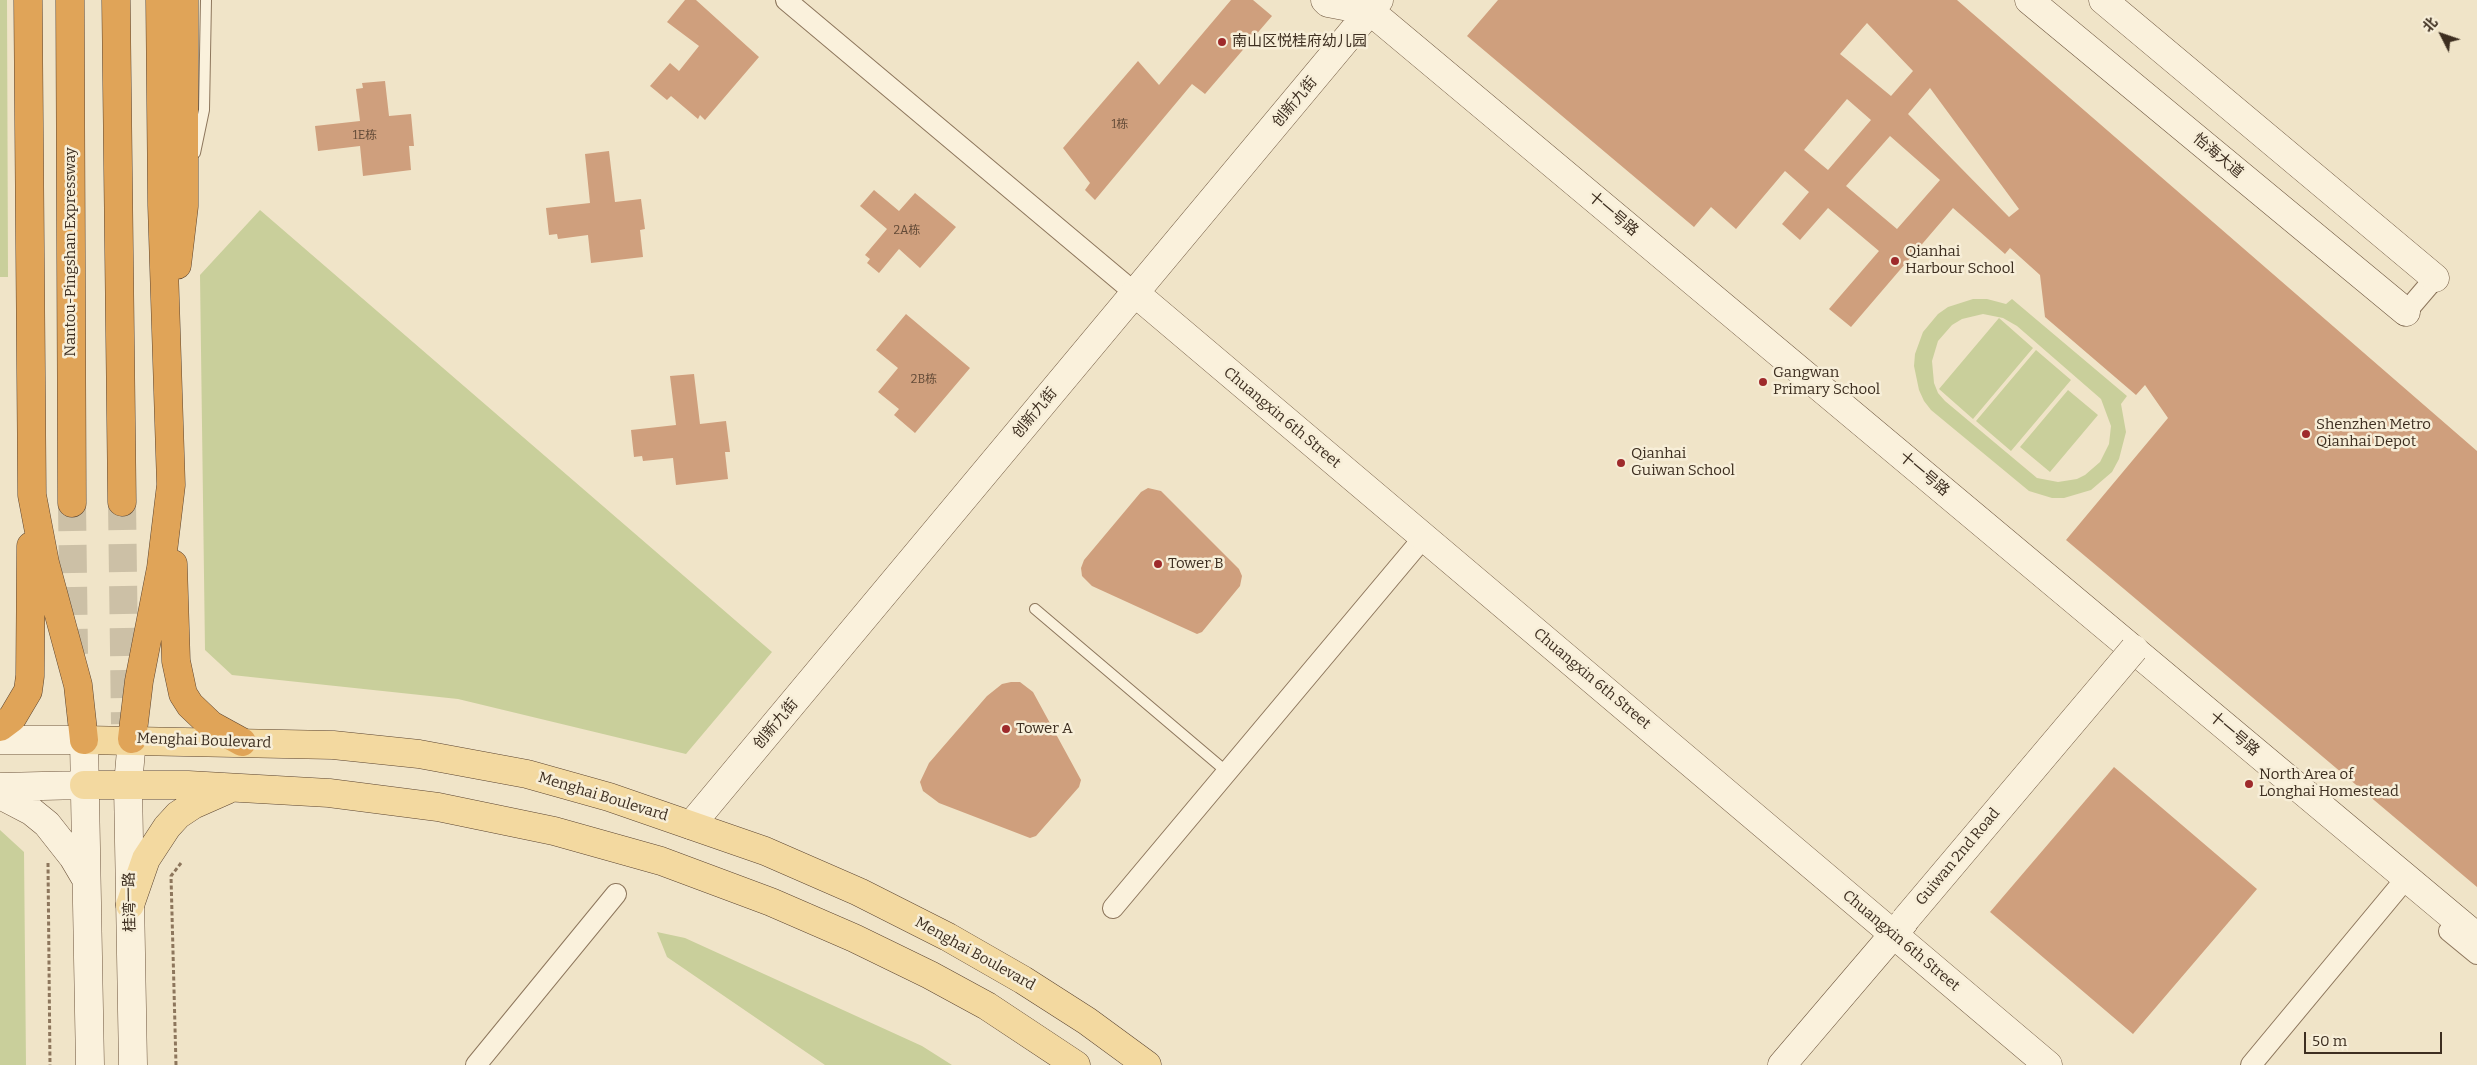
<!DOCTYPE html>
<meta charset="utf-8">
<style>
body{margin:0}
#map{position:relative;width:2477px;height:1065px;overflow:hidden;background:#f0e4c8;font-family:Bitter,"Noto Sans SC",serif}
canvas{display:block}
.north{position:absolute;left:2417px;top:10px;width:50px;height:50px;-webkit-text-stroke:4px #f7eed8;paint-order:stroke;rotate:311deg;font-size:14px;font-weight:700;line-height:20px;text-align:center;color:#3d2e20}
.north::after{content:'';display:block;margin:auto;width:18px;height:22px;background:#3d2e20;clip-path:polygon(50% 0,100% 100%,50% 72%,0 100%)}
.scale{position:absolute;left:2304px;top:1032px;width:138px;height:22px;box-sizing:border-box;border:2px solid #3d2e20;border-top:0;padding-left:6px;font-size:15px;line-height:18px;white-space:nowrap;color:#3d2e20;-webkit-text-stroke:4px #f7eed8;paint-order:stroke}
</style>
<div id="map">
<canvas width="2477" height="1065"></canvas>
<div class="north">北</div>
<div class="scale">50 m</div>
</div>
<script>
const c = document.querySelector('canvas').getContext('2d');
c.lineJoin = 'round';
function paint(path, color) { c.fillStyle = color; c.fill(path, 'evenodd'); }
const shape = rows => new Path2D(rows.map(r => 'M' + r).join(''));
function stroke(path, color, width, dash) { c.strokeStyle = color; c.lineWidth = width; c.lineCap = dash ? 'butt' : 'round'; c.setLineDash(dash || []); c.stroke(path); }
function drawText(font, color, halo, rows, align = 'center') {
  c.font = font + ' Bitter,"Noto Sans SC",serif'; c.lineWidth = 5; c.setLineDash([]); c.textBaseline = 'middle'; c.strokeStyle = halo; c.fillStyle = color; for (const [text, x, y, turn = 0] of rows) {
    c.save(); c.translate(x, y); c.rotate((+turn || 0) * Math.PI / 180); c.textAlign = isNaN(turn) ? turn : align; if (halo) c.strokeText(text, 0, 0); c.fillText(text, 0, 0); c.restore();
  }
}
paint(shape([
 [0,0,7,0,8,277,0,277],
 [260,210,772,652,686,754,458,699,232,675,205,650,200,275],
 [1973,299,1987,299,2006,304,2012,299,2127,396,2121,404,2126,432,2119,459,2112,472,2091,490,2064,498,2052,498,2029,491,1931,410,1924,401,1919,390,1914,366,1915,354,1923,332,1938,314,1948,307],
 [1983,314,2003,318,2017,326,2101,399,2111,426,2109,444,2100,462,2085,475,2077,479,2058,482,2037,478,1945,401,1938,393,1934,383,1932,361,1938,341,1952,325,1962,319],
 [1999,318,2033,348,1973,419,1939,389],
 [2036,350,2071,380,2011,451,1976,421],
 [2068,390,2098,415,2050,472,2020,447],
 [0,830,24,852,26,1065,0,1065],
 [657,932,685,938,922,1046,952,1065,825,1065,667,957]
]), '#c9cf9b');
paint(shape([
 [685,0,696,0,759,57,705,120,700,115,698,119,671,96,667,100,650,86,670,63,679,71,699,46,667,22],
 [1231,0,1253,0,1272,16,1205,94,1192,84,1095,200,1085,190,1090,183,1063,148,1138,61,1159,85],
 [1498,0,1957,0,2477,451,2477,887,2066,540,2168,418,2145,385,2136,395,2045,317,2040,275,2010,248,2005,254,1953,208,1851,327,1829,309,1879,251,1828,208,1800,240,1782,224,1809,192,1785,171,1736,229,1711,207,1694,227,1467,36],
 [1867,23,1913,71,1891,96,1840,54],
 [1930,88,2019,209,2009,217,1908,114],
 [1847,99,1871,120,1828,170,1804,150],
 [1890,136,1940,180,1897,229,1846,186],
 [385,81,389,116,411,114,414,146,409,146,411,170,363,176,360,146,318,151,315,126,360,121,356,89,363,88,362,83],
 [609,151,615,202,641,199,645,229,640,230,643,257,591,263,588,235,558,239,557,234,549,235,546,208,590,203,585,154],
 [874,190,899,211,915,193,956,227,920,268,899,249,879,273,867,263,870,259,865,255,887,229,860,206],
 [906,314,970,368,915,433,894,415,899,409,878,392,898,368,876,350],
 [694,374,700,424,726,421,730,452,725,452,728,479,676,485,673,458,643,461,642,456,634,457,631,430,676,425,670,376],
 [1148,488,1161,491,1239,569,1242,576,1240,586,1202,632,1197,634,1092,586,1082,576,1081,568,1084,560,1141,492],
 [1011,682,1020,682,1033,692,1081,780,1079,787,1036,836,1030,838,939,803,923,791,920,782,929,763,987,696,1002,684],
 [2114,767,2257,889,2133,1034,1990,912]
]), '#cf9f7d');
stroke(shape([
 [122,502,125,724],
 [72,503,74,654]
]), '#ccc0a6', 28, [28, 14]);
const lane = shape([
 [195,153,204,110,206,0],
 [1035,609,1227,772]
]);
const street = shape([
 [786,0,1135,293],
 [2406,312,2435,278],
 [1113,908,1424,537],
 [2449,931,2477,954],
 [476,1065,616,894],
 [2251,1065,2398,888]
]);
const secondary = shape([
 [1325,0,1328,3,1370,11],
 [1366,0,1370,11,2477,937],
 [2029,0,2406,312],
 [2103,0,2435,278],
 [1135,293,2048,1065],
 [132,739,128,785,133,1065],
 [0,740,84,740,90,1065],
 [0,787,84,785],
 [0,795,31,811,47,824,73,857,86,879],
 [691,825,1379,0],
 [1782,1065,1904,922]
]);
const primary = shape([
 [84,740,333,745,419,754,527,774,609,797,765,851,859,892,948,937,1023,980,1087,1021,1147,1065],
 [84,785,188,785,329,793,438,807,554,831,661,861,771,902,854,938,930,975,987,1006,1076,1065],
 [130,905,146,859,167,827,178,815,193,805,227,790]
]);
const highway = shape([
 [28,0,32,495,45,563,78,685,84,740],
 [70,0,72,503],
 [116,0,122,502],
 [177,265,184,206,184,0],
 [173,564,176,661,183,694,190,705,211,725,242,742],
 [0,727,12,718,28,691,30,676,31,546],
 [132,739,139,681,161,568,171,485,162,205,160,0]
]);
stroke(lane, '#8d765c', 12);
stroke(street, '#8d765c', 22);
stroke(secondary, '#6f573f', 29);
stroke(primary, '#5b4430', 29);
stroke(highway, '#5b4430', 29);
stroke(shape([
 [48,863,50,1065],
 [176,1065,171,876,181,863]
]), '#8d765c', 3, [4, 2.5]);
stroke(lane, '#faf1dc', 10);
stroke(street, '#faf1dc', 20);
stroke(secondary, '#faf1dc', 28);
stroke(primary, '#f3d9a0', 28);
stroke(highway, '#e0a458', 28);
const secondaryBridge = shape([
 [1905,920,2134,649]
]);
stroke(secondaryBridge, '#6f573f', 29, []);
stroke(secondaryBridge, '#faf1dc', 28);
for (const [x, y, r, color] of [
 [1222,42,5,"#9e2a2b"],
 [1895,261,5,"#9e2a2b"],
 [1763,382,5,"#9e2a2b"],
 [2306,434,5,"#9e2a2b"],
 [1621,463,5,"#9e2a2b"],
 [1158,564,5,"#9e2a2b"],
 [1006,729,5,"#9e2a2b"],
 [2249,784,5,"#9e2a2b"]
]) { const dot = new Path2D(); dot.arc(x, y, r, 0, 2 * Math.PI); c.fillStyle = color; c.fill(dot); stroke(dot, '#f7eed8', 2); }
drawText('12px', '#624a37', null, [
 ["1栋",1120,125],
 ["1E栋",365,136],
 ["2A栋",907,231],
 ["2B栋",924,380]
]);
drawText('15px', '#3d2e20', '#f7eed8', [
 ["南山区悦桂府幼儿园",1232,42],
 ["Qianhai",1905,252],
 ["Harbour School",1905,269],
 ["Gangwan",1773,373],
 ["Primary School",1773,390],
 ["Shenzhen Metro",2316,425],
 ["Qianhai Depot",2316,442],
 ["Qianhai",1631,454],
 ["Guiwan School",1631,471],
 ["Tower B",1168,564],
 ["Tower A",1016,729],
 ["North Area of",2259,775],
 ["Longhai Homestead",2259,792]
], 'left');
drawText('15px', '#3d2e20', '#f7eed8', [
 ["创新九街",1295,102,-50],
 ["怡海大道",2218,156,40],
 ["十一号路",1613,214,40],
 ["Nantou-Pingshan Expressway",71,252,-90],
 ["创新九街",1035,413,-50],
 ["Chuangxin 6th Street",1282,418,40],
 ["十一号路",1924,474,40],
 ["Chuangxin 6th Street",1592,679,40],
 ["创新九街",776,724,-50],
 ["十一号路",2234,734,40],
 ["Menghai Boulevard",204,741,2],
 ["Menghai Boulevard",603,797,17],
 ["Guiwan 2nd Road",1958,857,-50],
 ["桂湾一路",130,902,-91],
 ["Chuangxin 6th Street",1901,941,40],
 ["Menghai Boulevard",975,954,29]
]);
</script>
